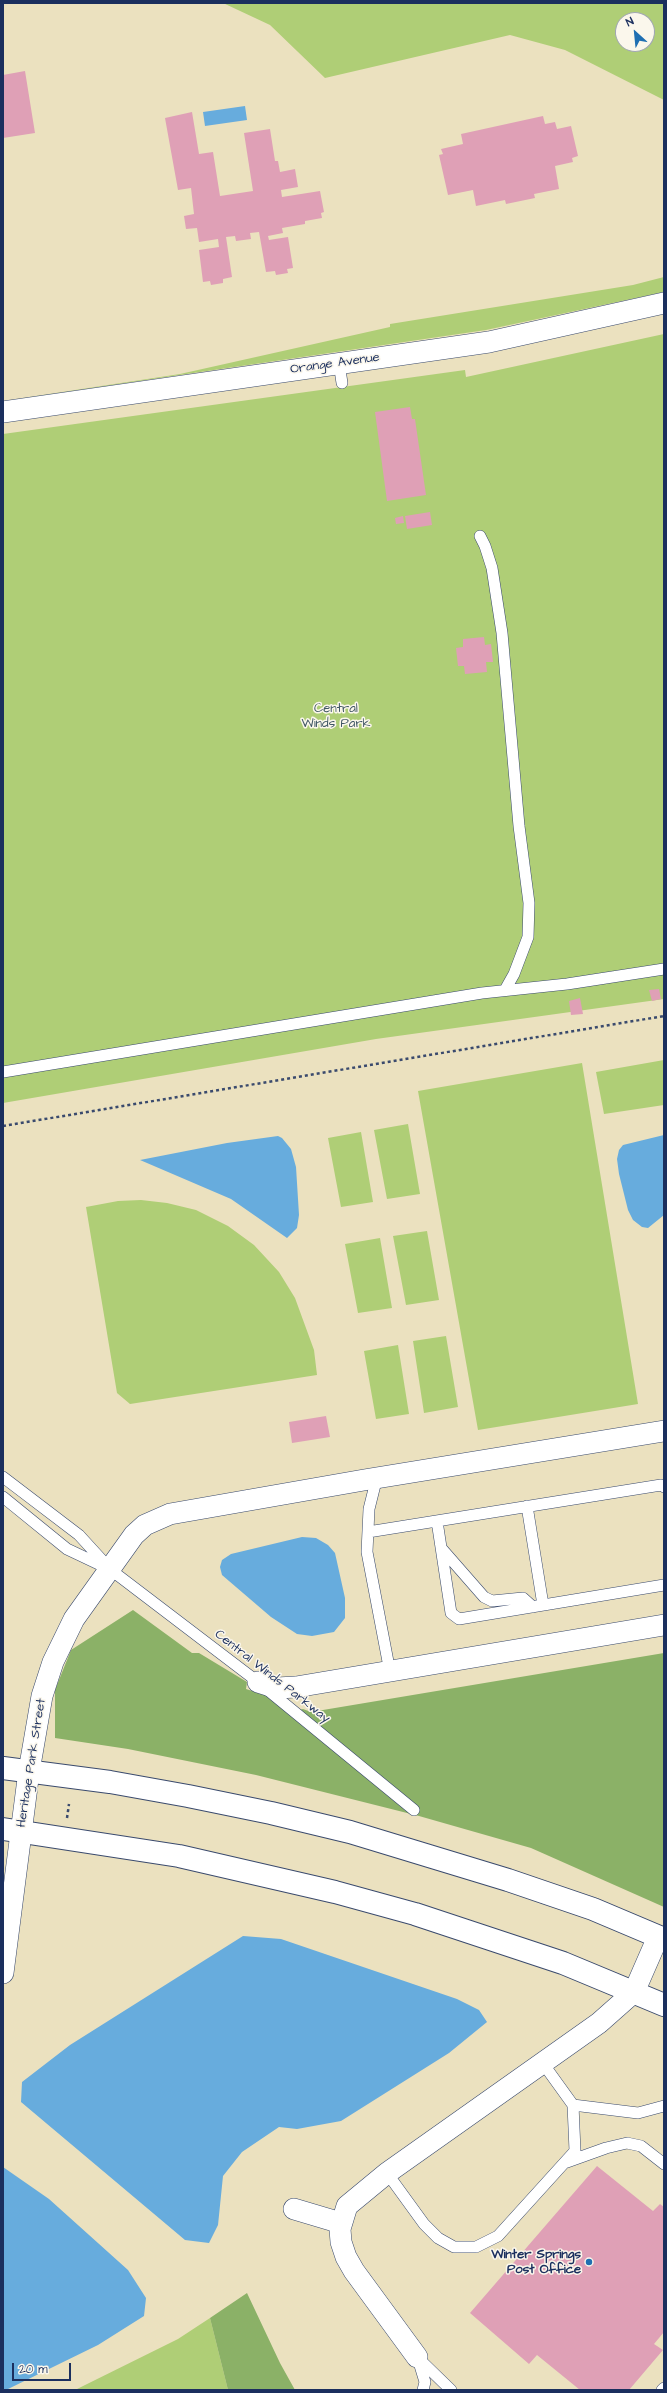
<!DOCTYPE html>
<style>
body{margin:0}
#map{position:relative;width:667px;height:2393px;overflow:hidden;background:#ebe1bf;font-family:"Architects Daughter",sans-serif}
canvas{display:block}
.frame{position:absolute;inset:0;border:4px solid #1b2f5e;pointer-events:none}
.north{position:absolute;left:615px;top:12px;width:40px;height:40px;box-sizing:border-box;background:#fbf7ec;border:1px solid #a1a7b3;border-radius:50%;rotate:333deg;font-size:11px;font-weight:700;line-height:16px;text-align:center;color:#1b2f5e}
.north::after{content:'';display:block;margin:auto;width:14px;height:18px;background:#1f6fb2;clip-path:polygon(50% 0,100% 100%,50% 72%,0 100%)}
.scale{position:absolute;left:12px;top:2363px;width:59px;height:18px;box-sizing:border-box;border:2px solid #1b2f5e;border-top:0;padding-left:5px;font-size:12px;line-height:14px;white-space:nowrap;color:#1b2f5e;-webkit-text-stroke:3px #fbf7ec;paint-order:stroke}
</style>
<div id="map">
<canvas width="667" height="2393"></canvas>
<div class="frame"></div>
<div class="north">N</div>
<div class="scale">20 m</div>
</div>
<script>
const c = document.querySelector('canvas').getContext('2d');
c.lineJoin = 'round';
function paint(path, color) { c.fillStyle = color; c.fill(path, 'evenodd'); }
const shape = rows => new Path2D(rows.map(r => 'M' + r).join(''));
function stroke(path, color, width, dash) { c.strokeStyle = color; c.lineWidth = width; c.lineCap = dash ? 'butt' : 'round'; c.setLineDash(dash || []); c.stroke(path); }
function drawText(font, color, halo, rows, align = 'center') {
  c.font = font + ' "Architects Daughter",sans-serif'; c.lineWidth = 3; c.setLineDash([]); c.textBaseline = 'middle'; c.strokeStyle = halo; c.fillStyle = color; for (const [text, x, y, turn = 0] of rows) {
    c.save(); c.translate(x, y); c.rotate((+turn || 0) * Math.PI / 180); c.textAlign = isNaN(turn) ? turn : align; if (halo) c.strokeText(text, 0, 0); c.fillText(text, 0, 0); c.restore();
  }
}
paint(shape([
 [223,3,664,3,664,100,565,50,510,35,325,78,270,25],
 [623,20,647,20,647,44,623,44],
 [664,277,664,292,486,330,3,401,180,374,390,327,390,324,633,285],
 [664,334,664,999,376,1039,3,1103,3,434,465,370,466,377],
 [664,1060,664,1105,604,1114,596,1072],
 [582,1063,638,1404,478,1430,418,1091],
 [408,1124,420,1194,387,1199,374,1130],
 [361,1132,373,1202,341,1207,328,1138],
 [141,1200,167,1203,196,1210,228,1226,254,1245,279,1272,295,1298,314,1350,317,1375,130,1404,117,1393,86,1207,118,1201],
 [427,1231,439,1300,406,1305,393,1236],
 [380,1238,392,1308,358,1313,345,1244],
 [446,1336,458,1407,424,1413,413,1341],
 [398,1345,409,1414,376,1419,364,1351],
 [210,2318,228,2390,75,2390,178,2339]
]), '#afce76');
paint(shape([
 [133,1610,192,1653,199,1653,247,1682,246,1689,274,1698,295,1711,303,1709,311,1712,664,1653,664,1907,531,1848,419,1816,256,1775,128,1749,55,1738,55,1690,71,1650],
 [247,2293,280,2363,295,2390,228,2390,210,2318]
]), '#8bb167');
paint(shape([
 [245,106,247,120,205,126,203,112],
 [664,1135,664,1215,648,1228,642,1227,633,1220,628,1210,619,1174,617,1159,619,1150,623,1145],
 [278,1136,282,1138,291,1149,296,1167,299,1215,297,1228,287,1238,231,1199,140,1160,227,1143],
 [302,1537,316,1538,328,1545,335,1553,345,1598,345,1618,334,1632,312,1636,297,1634,271,1617,222,1575,220,1567,222,1560,231,1554],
 [243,1936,281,1939,457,1999,479,2010,487,2022,449,2053,341,2121,297,2129,279,2127,242,2152,223,2176,218,2225,209,2243,185,2240,21,2102,22,2082,70,2045],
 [3,2167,49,2199,128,2270,146,2298,144,2316,98,2345,6,2390,3,2390]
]), '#67acdd');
paint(shape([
 [25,71,35,133,3,138,3,75],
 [192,112,199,154,213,152,220,196,253,191,244,133,270,129,275,161,278,161,280,172,295,169,298,187,281,190,282,197,320,191,324,212,321,213,322,218,305,221,305,224,282,228,283,233,268,236,269,240,288,237,293,268,287,269,288,273,276,275,275,271,266,272,259,232,250,233,251,239,236,241,235,236,226,237,232,277,223,279,223,283,211,285,210,281,203,282,199,250,219,247,218,239,199,242,197,228,186,229,184,216,194,214,191,188,178,190,165,118],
 [543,116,545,124,555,122,557,129,571,126,578,156,572,158,573,162,555,166,559,189,534,194,535,198,506,204,505,200,476,206,473,190,448,195,439,155,443,154,441,149,463,144,461,134],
 [410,407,412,419,415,419,426,495,387,501,375,412],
 [430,512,432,525,407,529,405,516],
 [403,516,404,523,396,524,395,518],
 [484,637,485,645,491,644,493,662,486,662,487,672,465,674,464,666,458,666,456,648,463,647,463,639],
 [659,989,661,999,652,1001,649,990],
 [580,998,583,1014,571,1015,569,1001],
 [326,1416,330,1437,292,1443,289,1422],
 [597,2166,653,2211,660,2204,664,2207,664,2332,654,2344,663,2350,629,2390,580,2390,537,2355,529,2364,470,2313]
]), '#dfa0b6');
const service = shape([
 [339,363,342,383],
 [480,536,485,546,492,568,502,633,519,826,529,903,528,937,514,974,505,990],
 [3,1072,482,993,567,984,664,969],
 [3,1477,79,1535,111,1570,258,1682,414,1810],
 [377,1477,369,1509,367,1552,390,1672],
 [3,1497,67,1549,105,1567],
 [527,1506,543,1605],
 [437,1521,451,1613,459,1619,664,1585],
 [368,1532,661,1485,664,1487],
 [442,1549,484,1597,492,1601,523,1598,533,1607],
 [573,2105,638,2113,664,2106],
 [567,2162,606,2148,627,2143,641,2146,664,2164],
 [387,2173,424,2224,438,2238,454,2247,476,2247,498,2236,575,2151,573,2105,542,2062],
 [417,2357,451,2390],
 [418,2359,425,2382,423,2390],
 [662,2390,664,2388]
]);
const minor = shape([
 [3,412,489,342,664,303],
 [258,1682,277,1688,296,1687,664,1625],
 [3,1973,29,1771,42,1696,53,1662,74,1619,134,1535,145,1525,170,1514,364,1480,664,1431],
 [294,2209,341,2223],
 [417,2357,354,2271,346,2257,341,2242,340,2229,347,2206,387,2173,599,2023,634,1992,658,1937]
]);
const primary = shape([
 [3,1768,110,1782,188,1796,271,1813,350,1832,508,1880,593,1909,664,1939],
 [3,1829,179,1856,335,1892,415,1914,563,1963,664,2005]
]);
stroke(service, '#3a4a6d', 12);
stroke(minor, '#3a4a6d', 22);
stroke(primary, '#3a4a6d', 24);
stroke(shape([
 [3,1126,664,1016],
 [67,1818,69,1804]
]), '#3a4a6d', 2.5, [3, 3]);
stroke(service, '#fff', 11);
stroke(minor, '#fff', 21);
stroke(primary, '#fff', 22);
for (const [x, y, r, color] of [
 [589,2262,4,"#1f6fb2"]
]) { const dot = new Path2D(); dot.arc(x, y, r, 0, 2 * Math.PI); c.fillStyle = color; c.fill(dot); stroke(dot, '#fbf7ec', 1.5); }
drawText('13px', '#1b2f5e', '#fbf7ec', [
 ["Orange Avenue",335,364,-8],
 ["Central Winds Parkway",272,1677,38],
 ["Heritage Park Street",32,1763,-81]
]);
drawText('13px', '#405764', '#fbf7ec', [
 ["Central",336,709],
 ["Winds Park",336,724]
]);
drawText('bold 13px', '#1b2f5e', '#fbf7ec', [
 ["Winter Springs",581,2255],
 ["Post Office",581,2270]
], 'right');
</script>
